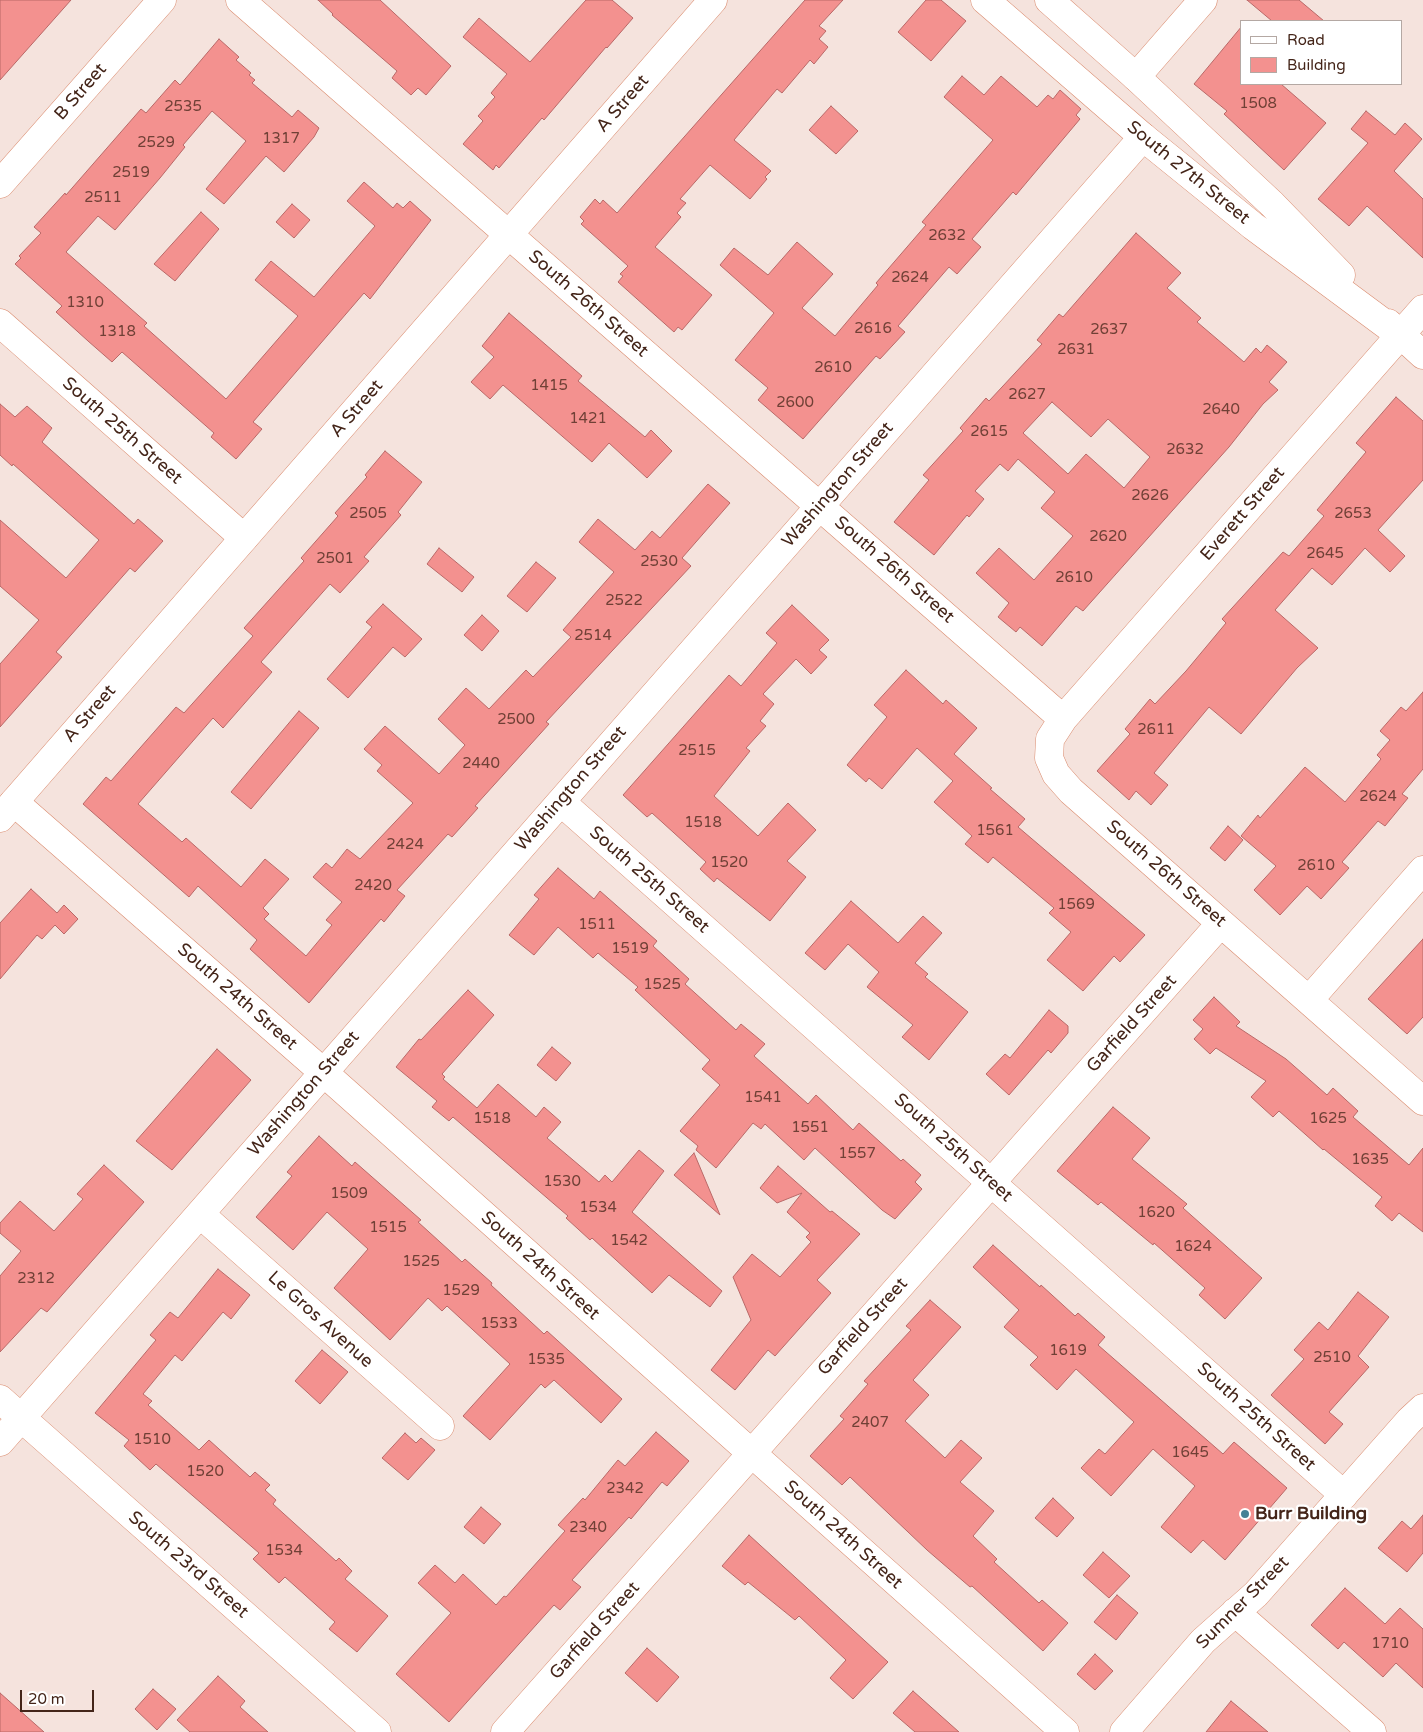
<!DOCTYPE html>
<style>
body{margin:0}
#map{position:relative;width:1423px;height:1732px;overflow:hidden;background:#f5e3dd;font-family:"Varela Round",sans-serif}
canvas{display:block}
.legend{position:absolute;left:1240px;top:20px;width:162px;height:65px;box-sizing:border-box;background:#fff;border:1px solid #b4a8a3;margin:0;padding:6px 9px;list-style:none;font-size:15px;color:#442519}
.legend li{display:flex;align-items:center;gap:10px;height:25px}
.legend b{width:25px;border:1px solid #b4a8a3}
.scale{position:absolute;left:20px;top:1690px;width:74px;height:22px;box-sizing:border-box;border:2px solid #442519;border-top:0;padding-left:6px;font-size:15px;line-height:18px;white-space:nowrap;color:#442519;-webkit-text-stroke:4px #fff;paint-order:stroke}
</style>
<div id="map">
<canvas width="1423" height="1732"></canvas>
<ul class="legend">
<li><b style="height:6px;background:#fff"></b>Road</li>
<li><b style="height:14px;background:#f3918f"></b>Building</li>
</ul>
<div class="scale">20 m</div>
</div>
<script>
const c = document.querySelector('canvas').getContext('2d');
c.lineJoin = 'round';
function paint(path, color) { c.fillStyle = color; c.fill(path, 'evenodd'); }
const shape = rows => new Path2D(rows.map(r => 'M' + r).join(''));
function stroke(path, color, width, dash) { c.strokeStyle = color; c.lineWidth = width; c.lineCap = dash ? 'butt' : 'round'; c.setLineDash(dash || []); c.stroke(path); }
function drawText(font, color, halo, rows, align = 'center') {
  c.font = font + ' "Varela Round",sans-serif'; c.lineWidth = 4.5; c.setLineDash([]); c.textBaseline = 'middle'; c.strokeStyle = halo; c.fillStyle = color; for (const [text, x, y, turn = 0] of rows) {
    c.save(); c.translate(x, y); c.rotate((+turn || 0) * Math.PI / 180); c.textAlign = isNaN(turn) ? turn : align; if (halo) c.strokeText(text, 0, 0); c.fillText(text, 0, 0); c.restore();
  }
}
const building = shape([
 [0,0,71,0,0,80,0,0],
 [318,0,380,0,451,66,426,95,418,88,411,95,392,78,397,71,332,15,333,14,318,0],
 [586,0,612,0,633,18,607,48,606,47,544,120,542,118,499,168,496,165,493,170,463,144,483,121,478,116,495,97,491,93,507,74,463,37,479,18,530,62,586,0],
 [805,0,843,0,819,26,826,31,819,39,828,47,814,64,810,60,782,93,777,89,734,140,771,171,765,177,767,179,750,199,710,165,680,199,686,203,677,213,681,217,655,247,712,295,682,330,678,327,674,332,618,282,623,276,620,274,628,266,581,224,584,221,580,217,595,199,600,204,603,200,617,213,805,0],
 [926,0,941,0,966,21,931,61,898,32,926,0],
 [1247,0,1299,0,1324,21,1272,21,1247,0],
 [1242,26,1242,84,1281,84,1326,123,1284,170,1224,114,1227,111,1194,84,1242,26],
 [219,39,239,57,236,60,251,73,249,75,255,80,252,83,292,117,298,110,319,128,314,137,284,172,266,156,224,204,206,189,246,141,212,111,183,145,185,147,160,178,115,230,98,216,66,252,147,323,144,326,226,399,298,316,255,280,271,261,314,297,375,226,347,201,364,182,393,208,397,203,403,208,410,201,431,220,370,299,364,293,253,422,262,429,236,459,211,437,214,433,122,352,112,362,88,341,56,312,62,306,15,264,21,258,19,256,41,233,34,227,65,193,66,195,141,109,146,113,175,80,180,85,219,39],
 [962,76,984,95,1001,76,1037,107,1048,95,1053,99,1060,90,1081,109,1076,115,1080,119,1016,195,1013,192,972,239,981,247,957,274,949,267,898,326,905,332,880,359,876,356,803,439,758,400,768,388,735,360,774,313,720,265,734,248,768,275,797,242,833,274,802,308,835,336,878,285,876,283,926,225,922,222,993,140,944,97,962,76],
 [831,106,858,131,836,154,809,130,831,106],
 [1366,111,1395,135,1405,123,1422,139,1394,171,1423,199,1423,258,1367,206,1349,226,1318,199,1368,143,1351,129,1366,111],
 [292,204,310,220,294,238,276,222,292,204],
 [201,212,219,229,175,281,154,264,201,212],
 [1136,233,1181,273,1167,288,1201,318,1197,322,1244,362,1256,348,1261,353,1267,345,1287,362,1269,382,1278,390,1263,404,1229,447,1083,611,1076,606,1042,646,1020,627,1016,632,998,617,1009,603,976,573,999,548,1034,580,1073,536,1041,508,1055,492,1018,459,1008,471,1000,464,975,491,984,499,969,517,967,515,934,555,894,522,929,480,923,475,963,431,960,428,986,398,989,401,1042,344,1037,340,1059,314,1063,317,1136,233],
 [1052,402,1091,437,1108,419,1150,457,1124,488,1086,454,1068,474,1023,433,1052,402],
 [509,313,582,376,578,381,645,437,651,430,672,451,647,478,609,443,592,462,503,385,490,399,471,382,494,357,482,346,509,313],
 [1396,397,1423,421,1423,480,1378,530,1405,556,1390,572,1365,548,1332,585,1312,568,1275,610,1318,648,1297,668,1241,734,1209,707,1154,773,1168,785,1151,805,1136,791,1129,800,1097,771,1130,734,1125,729,1150,699,1155,704,1186,671,1226,623,1222,619,1283,552,1289,556,1324,516,1317,510,1366,452,1356,443,1396,397],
 [0,404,15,417,27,406,52,428,42,442,134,524,138,519,163,541,135,572,130,568,56,652,62,657,0,727,0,664,39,620,0,586,0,520,66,578,99,540,13,464,12,466,0,455,0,404],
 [385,451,422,482,398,512,401,515,364,557,369,561,340,593,330,584,261,662,272,672,223,728,213,718,138,804,182,842,186,838,241,887,265,859,289,879,263,908,269,914,264,919,306,956,332,925,326,920,342,902,313,877,326,863,332,868,347,849,360,859,413,803,377,771,382,765,364,749,385,726,439,774,465,745,438,719,466,688,489,709,526,670,533,677,571,637,563,630,614,572,579,542,598,519,635,550,652,531,660,538,708,484,730,503,682,558,691,566,546,722,549,724,475,806,478,808,452,837,448,834,397,890,405,896,384,922,381,919,309,1003,250,949,257,940,198,886,189,897,83,804,106,777,111,781,176,707,184,713,253,636,244,628,304,561,301,558,338,516,335,513,367,477,365,475,385,451],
 [439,548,474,577,462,592,427,564,439,548],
 [536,562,556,578,527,612,507,596,536,562],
 [383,604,422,639,405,657,393,647,348,698,327,679,372,627,366,622,383,604],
 [792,605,829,640,819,650,827,657,811,674,796,659,763,694,774,704,760,721,766,726,746,748,750,751,714,796,758,836,788,803,816,830,787,861,806,877,770,921,717,878,714,882,700,869,706,862,652,813,647,817,623,795,729,675,741,686,777,643,766,633,792,605],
 [482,615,499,631,482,651,464,635,482,615],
 [906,670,943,704,946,700,977,728,954,754,992,788,990,789,1025,819,1018,827,1145,935,1120,962,1114,956,1083,991,1047,960,1071,932,1049,913,1054,908,993,857,988,863,965,844,972,836,934,802,953,781,917,748,882,789,869,778,866,782,847,765,887,717,874,705,906,670],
 [1423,692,1423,769,1402,794,1408,798,1385,826,1378,821,1342,862,1349,868,1321,899,1307,886,1280,915,1254,890,1276,866,1241,836,1258,815,1260,818,1305,767,1345,802,1381,759,1377,755,1390,740,1380,731,1401,707,1406,711,1423,692],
 [299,711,319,728,251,809,231,792,299,711],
 [1228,826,1243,840,1225,861,1210,848,1228,826],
 [558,868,594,899,600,891,657,941,653,946,689,979,685,984,736,1030,741,1024,765,1044,754,1056,808,1104,816,1095,853,1130,859,1123,901,1161,903,1159,921,1175,915,1182,922,1189,895,1219,882,1210,815,1148,804,1160,765,1124,761,1129,753,1123,716,1168,696,1150,698,1146,680,1131,720,1085,702,1069,710,1060,635,990,638,987,598,953,593,958,558,927,534,955,509,935,539,899,534,895,558,868],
 [31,889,57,913,64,905,78,919,64,934,55,925,42,939,37,935,0,979,0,923,31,889],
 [851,901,898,943,923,916,942,933,915,963,928,974,925,977,968,1012,929,1060,902,1037,913,1025,867,987,879,972,848,944,825,970,805,953,851,901],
 [1423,939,1423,1017,1407,1034,1368,999,1423,939],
 [468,990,494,1015,442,1074,445,1077,443,1079,477,1108,498,1084,536,1117,544,1107,561,1122,547,1138,599,1182,605,1175,612,1182,639,1150,664,1171,632,1212,722,1291,710,1307,669,1275,652,1293,592,1238,590,1240,566,1218,568,1216,453,1117,449,1121,432,1107,437,1101,396,1067,419,1039,421,1040,468,990],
 [1214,997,1240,1022,1236,1026,1286,1059,1327,1095,1333,1088,1358,1111,1353,1117,1409,1165,1423,1148,1423,1232,1399,1213,1392,1221,1375,1206,1382,1197,1324,1149,1323,1150,1279,1111,1273,1117,1251,1097,1266,1081,1216,1048,1210,1054,1194,1039,1203,1029,1193,1020,1214,997],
 [1049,1010,1068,1026,1068,1033,1051,1053,1048,1050,1009,1095,986,1074,1005,1054,1010,1058,1049,1010],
 [552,1047,571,1063,556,1081,537,1065,552,1047],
 [217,1049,251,1080,172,1170,136,1141,217,1049],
 [1113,1107,1150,1138,1132,1159,1187,1204,1183,1208,1262,1278,1225,1319,1199,1295,1205,1288,1154,1243,1153,1245,1101,1202,1098,1205,1057,1171,1113,1107],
 [319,1136,352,1166,355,1162,421,1220,418,1222,462,1262,465,1259,492,1283,491,1285,544,1334,547,1331,622,1399,601,1423,554,1380,545,1388,541,1384,490,1440,463,1416,510,1364,447,1306,442,1311,428,1298,390,1340,334,1288,368,1249,327,1212,293,1250,256,1217,292,1176,287,1172,319,1136],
 [694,1153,720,1215,674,1175,694,1153],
 [104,1165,144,1202,47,1312,41,1308,0,1352,0,1276,21,1251,0,1233,0,1223,20,1201,54,1231,83,1199,77,1194,104,1165],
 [778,1166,830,1212,832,1211,860,1234,817,1280,831,1293,775,1356,768,1350,735,1390,711,1370,751,1320,733,1277,752,1254,780,1277,811,1242,806,1237,810,1233,787,1212,802,1193,777,1203,760,1188,778,1166],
 [993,1245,1040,1287,1041,1285,1075,1316,1078,1313,1105,1337,1098,1345,1223,1454,1234,1442,1287,1488,1225,1560,1203,1540,1191,1553,1161,1527,1195,1486,1153,1449,1111,1496,1081,1468,1099,1449,1105,1454,1134,1422,1076,1369,1057,1390,1030,1365,1038,1357,1004,1327,1019,1310,973,1267,993,1245],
 [218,1269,250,1295,231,1319,223,1312,182,1361,175,1355,143,1394,152,1401,148,1405,199,1450,209,1440,250,1477,255,1472,270,1485,265,1490,276,1500,273,1504,336,1561,339,1558,352,1571,345,1579,388,1616,357,1652,329,1629,335,1622,285,1577,279,1583,253,1559,259,1553,156,1464,150,1470,124,1446,129,1440,95,1413,156,1340,150,1335,170,1312,178,1318,218,1269],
 [1358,1292,1389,1317,1358,1356,1369,1367,1329,1412,1343,1424,1325,1444,1271,1395,1304,1359,1294,1350,1319,1322,1328,1330,1358,1292],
 [930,1300,961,1327,913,1380,929,1395,905,1421,945,1458,961,1440,982,1458,960,1482,994,1511,973,1536,997,1559,994,1562,1039,1603,1042,1600,1068,1623,1043,1651,972,1586,970,1587,927,1550,850,1477,842,1485,810,1456,844,1419,840,1416,868,1384,864,1381,911,1330,906,1326,930,1300],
 [322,1350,348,1372,320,1404,295,1381,322,1350],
 [656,1432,689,1461,667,1486,662,1482,631,1519,629,1517,572,1580,581,1587,560,1610,554,1605,449,1722,396,1674,451,1613,418,1583,435,1565,455,1583,463,1574,496,1605,504,1596,506,1597,565,1531,558,1525,583,1498,585,1500,618,1460,625,1466,656,1432],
 [405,1433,416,1443,421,1438,435,1450,408,1480,382,1458,405,1433],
 [1053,1498,1074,1518,1057,1537,1035,1518,1053,1498],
 [481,1507,501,1524,484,1544,464,1527,481,1507],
 [1423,1515,1423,1553,1407,1572,1378,1548,1402,1521,1411,1529,1423,1515],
 [749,1535,888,1662,853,1699,830,1678,846,1660,799,1616,795,1620,748,1582,745,1585,722,1566,749,1535],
 [1103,1552,1130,1576,1109,1598,1083,1575,1103,1552],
 [1345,1588,1385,1624,1400,1608,1423,1629,1423,1688,1396,1663,1383,1677,1344,1642,1338,1649,1311,1625,1345,1588],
 [1117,1595,1138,1613,1116,1640,1094,1622,1117,1595],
 [647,1648,679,1677,657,1702,625,1673,647,1648],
 [1095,1654,1113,1671,1095,1690,1077,1674,1095,1654],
 [218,1676,245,1701,240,1707,268,1732,190,1732,177,1720,218,1676],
 [153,1689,176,1709,157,1730,135,1709,153,1689],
 [913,1691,959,1732,915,1732,893,1713,913,1691],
 [0,1693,44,1732,0,1732,0,1693],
 [1231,1701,1268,1732,1206,1732,1231,1701]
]);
paint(building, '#f3918f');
stroke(building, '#b96867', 1);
const minor = shape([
 [240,0,1063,719],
 [1136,77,1203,0],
 [0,184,162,0],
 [1423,309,1063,719,1050,739,1049,758,1056,774,1071,791,1423,1101],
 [0,323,244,538],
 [14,802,323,1072,1065,1732],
 [561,802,1344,1495],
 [1309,1000,1423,870],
 [200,1214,440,1426],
 [0,1399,377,1732],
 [0,1442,1143,137],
 [1235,1612,1372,1732],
 [505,1732,1221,923],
 [1124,1732,1203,1641,1256,1594,1409,1421,1423,1408]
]);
const major = shape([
 [985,0,1143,137,1253,226,1400,335],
 [1049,0,1136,77,1272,204,1341,275],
 [1388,323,1423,355],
 [0,818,713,0]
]);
stroke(minor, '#da8b6e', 29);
stroke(major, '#da8b6e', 29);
stroke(minor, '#fff', 28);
stroke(major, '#fff', 28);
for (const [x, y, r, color] of [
 [1245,1514,5,"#438297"]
]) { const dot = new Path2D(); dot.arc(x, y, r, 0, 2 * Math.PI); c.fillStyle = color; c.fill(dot); stroke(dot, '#fff', 2); }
drawText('15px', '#704036', null, [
 ["1508",1258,104],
 ["2535",183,107],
 ["1317",281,139],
 ["2529",156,143],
 ["2519",131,173],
 ["2511",103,198],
 ["2632",947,236],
 ["2624",910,278],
 ["1310",85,303],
 ["2616",873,329],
 ["2637",1109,330],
 ["1318",117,332],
 ["2631",1076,350],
 ["2610",833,368],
 ["1415",549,386],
 ["2627",1027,395],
 ["2600",795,403],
 ["2640",1221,410],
 ["1421",588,419],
 ["2615",989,432],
 ["2632",1185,450],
 ["2626",1150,496],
 ["2505",368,514],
 ["2653",1353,514],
 ["2620",1108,537],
 ["2645",1325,554],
 ["2501",335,559],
 ["2530",659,562],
 ["2610",1074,578],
 ["2522",624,601],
 ["2514",593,636],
 ["2500",516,720],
 ["2611",1156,730],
 ["2515",697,751],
 ["2440",481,764],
 ["2624",1378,797],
 ["1518",703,823],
 ["1561",995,831],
 ["2424",405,845],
 ["1520",729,863],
 ["2610",1316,866],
 ["2420",373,886],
 ["1569",1076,905],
 ["1511",597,925],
 ["1519",630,949],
 ["1525",662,985],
 ["1541",763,1098],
 ["1518",492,1119],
 ["1625",1328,1119],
 ["1551",810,1128],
 ["1557",857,1154],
 ["1635",1370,1160],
 ["1530",562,1182],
 ["1509",349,1194],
 ["1534",598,1208],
 ["1620",1156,1213],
 ["1515",388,1228],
 ["1542",629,1241],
 ["1624",1193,1247],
 ["1525",421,1262],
 ["2312",36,1279],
 ["1529",461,1291],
 ["1533",499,1324],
 ["1619",1068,1351],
 ["2510",1332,1358],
 ["1535",546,1360],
 ["2407",870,1423],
 ["1510",152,1440],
 ["1645",1190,1453],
 ["1520",205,1472],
 ["2342",625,1489],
 ["2340",588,1528],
 ["1534",284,1551],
 ["1710",1390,1644]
]);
drawText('18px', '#442519', '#fff', [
 ["B Street",81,92,-49],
 ["A Street",623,104,-49],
 ["South 27th Street",1188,173,39],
 ["South 26th Street",588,304,41],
 ["A Street",357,409,-49],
 ["South 25th Street",122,431,41],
 ["Washington Street",838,485,-49],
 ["Everett Street",1243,514,-49],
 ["South 26th Street",894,570,41],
 ["A Street",90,714,-49],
 ["Washington Street",571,789,-49],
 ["South 26th Street",1166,874,41],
 ["South 25th Street",649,880,41],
 ["South 24th Street",237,997,41],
 ["Garfield Street",1132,1024,-48],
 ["Washington Street",304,1094,-49],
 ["South 25th Street",953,1148,42],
 ["South 24th Street",540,1266,42],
 ["Le Gros Avenue",320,1320,42],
 ["Garfield Street",863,1327,-48],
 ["South 25th Street",1256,1417,42],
 ["South 24th Street",843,1535,42],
 ["South 23rd Street",188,1565,41],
 ["Sumner Street",1243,1603,-45],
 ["Garfield Street",595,1631,-48]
]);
drawText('bold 18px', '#442519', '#fff', [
 ["Burr Building",1255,1514]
], 'left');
</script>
